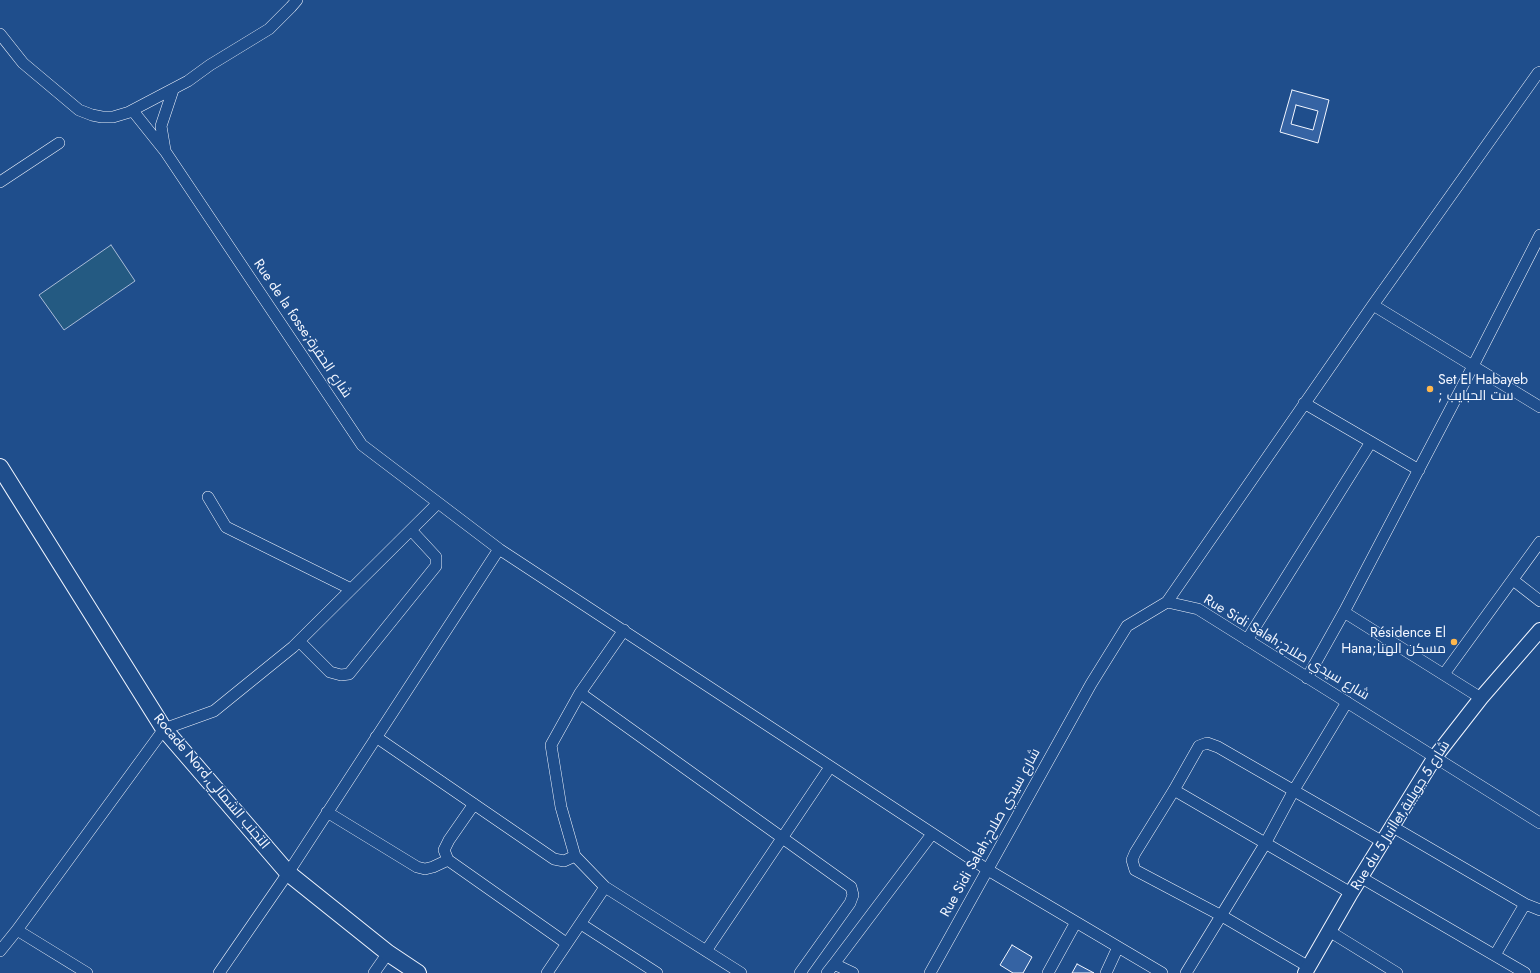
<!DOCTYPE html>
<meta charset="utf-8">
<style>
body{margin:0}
canvas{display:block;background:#1f4e8c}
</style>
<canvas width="1540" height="973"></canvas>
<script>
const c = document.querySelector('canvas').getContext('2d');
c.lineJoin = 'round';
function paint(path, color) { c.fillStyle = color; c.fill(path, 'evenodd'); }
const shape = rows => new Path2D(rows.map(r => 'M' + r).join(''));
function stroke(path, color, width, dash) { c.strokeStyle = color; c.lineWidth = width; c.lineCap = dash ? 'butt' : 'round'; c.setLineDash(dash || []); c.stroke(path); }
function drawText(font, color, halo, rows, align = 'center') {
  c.font = font + ' Jost,Cairo,sans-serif'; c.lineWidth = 3; c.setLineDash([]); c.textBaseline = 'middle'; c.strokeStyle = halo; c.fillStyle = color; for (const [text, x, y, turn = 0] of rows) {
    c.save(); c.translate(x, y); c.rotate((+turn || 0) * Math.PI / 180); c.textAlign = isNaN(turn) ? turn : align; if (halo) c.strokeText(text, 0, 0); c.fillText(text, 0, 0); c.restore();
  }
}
const green = shape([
 [111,245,135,281,64,330,39,295,111,245]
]);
paint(green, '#245a82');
stroke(green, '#a8bbd7', 1);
const building = shape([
 [1292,90,1329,100,1318,143,1280,132,1292,90],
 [1296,105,1318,111,1313,130,1291,124,1296,105],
 [1012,945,1032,957,1023,973,1013,973,1000,965,1012,945],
 [1077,964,1094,973,1072,973,1077,964]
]);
paint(building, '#3563a3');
stroke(building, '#f2f6ff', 1);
const minor = shape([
 [0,34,23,63,79,110,92,115,102,117,113,117,133,111,165,151,362,445,499,549,288,873,219,973],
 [129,112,188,81,210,65,269,29,291,7,297,0],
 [165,150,161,126,173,90],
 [0,182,59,143],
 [1373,305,1540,407],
 [1304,403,1419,470],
 [208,497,226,527,351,589],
 [499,549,988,870,1162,973],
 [1513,580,1540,601],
 [1167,602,1373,305,1538,73,1540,72],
 [1344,612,1481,698],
 [1247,640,1371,442],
 [299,641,330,672,341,675,349,674,436,566,436,557,411,530],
 [1444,674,1540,542],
 [1307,678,1344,612,1473,366,1540,235],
 [580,693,851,887,853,895,850,903,800,973],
 [376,737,554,859,564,861,575,856],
 [1174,790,1351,893],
 [474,804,449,840,444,850,448,860,566,943],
 [327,812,417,867,425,869,433,867,448,860],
 [1393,827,1525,904,1540,910],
 [1362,878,1525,973],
 [605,887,741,973],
 [581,924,657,973],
 [1329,931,1397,973],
 [0,951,17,930],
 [706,951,830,767],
 [1495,955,1525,904],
 [834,964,932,834],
 [1309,967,1222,916,1135,870,1132,860,1135,853,1174,790,1199,746,1207,743,1218,747,1383,842],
 [87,973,17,930,164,729,214,711,293,647,438,503],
 [374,973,388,953],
 [547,973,605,887,575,856,561,807,551,745,580,693,624,630],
 [827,973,834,964,853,973],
 [930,973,1091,684,1127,626,1167,602,1198,609,1540,823],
 [1048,973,1076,922],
 [1106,973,1118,947],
 [1186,973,1265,844,1294,790,1347,702]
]);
const tertiary = shape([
 [1305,973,1351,893,1435,757,1481,698,1540,630]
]);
const secondary = shape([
 [0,467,164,729,288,873,388,953,418,973]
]);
stroke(minor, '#f2f6ff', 12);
stroke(tertiary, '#f2f6ff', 16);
stroke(secondary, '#f2f6ff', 18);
stroke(minor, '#1f4e8c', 11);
stroke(tertiary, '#1f4e8c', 14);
stroke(secondary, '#1f4e8c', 16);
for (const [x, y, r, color] of [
 [1430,389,4,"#ffb74d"],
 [1454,642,4,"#ffb74d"]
]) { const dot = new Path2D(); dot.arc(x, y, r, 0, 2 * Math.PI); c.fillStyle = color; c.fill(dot); stroke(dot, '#1f4e8c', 1.5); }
drawText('14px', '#f2f6ff', '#1f4e8c', [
 ["Rue de la fosse;شارع الحفرة",302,329,56],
 ["Rue Sidi Salah;شارع سيدي صلاح",1286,648,31],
 ["Rocade Nord,التجنب الشمالي",211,782,50],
 ["Rue du 5 Juillet,شارع 5 جويلية",1401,816,-58],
 ["Rue Sidi Salah;شارع سيدي صلاح",991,833,-61]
]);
drawText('14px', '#f2f6ff', '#1f4e8c', [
 ["Set El Habayeb",1438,381],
 ["; ست الحبايب",1438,397],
 ["Résidence El",1446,634,"right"],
 ["Hana;مسكن الهنا",1446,650,"right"]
], 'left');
</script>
